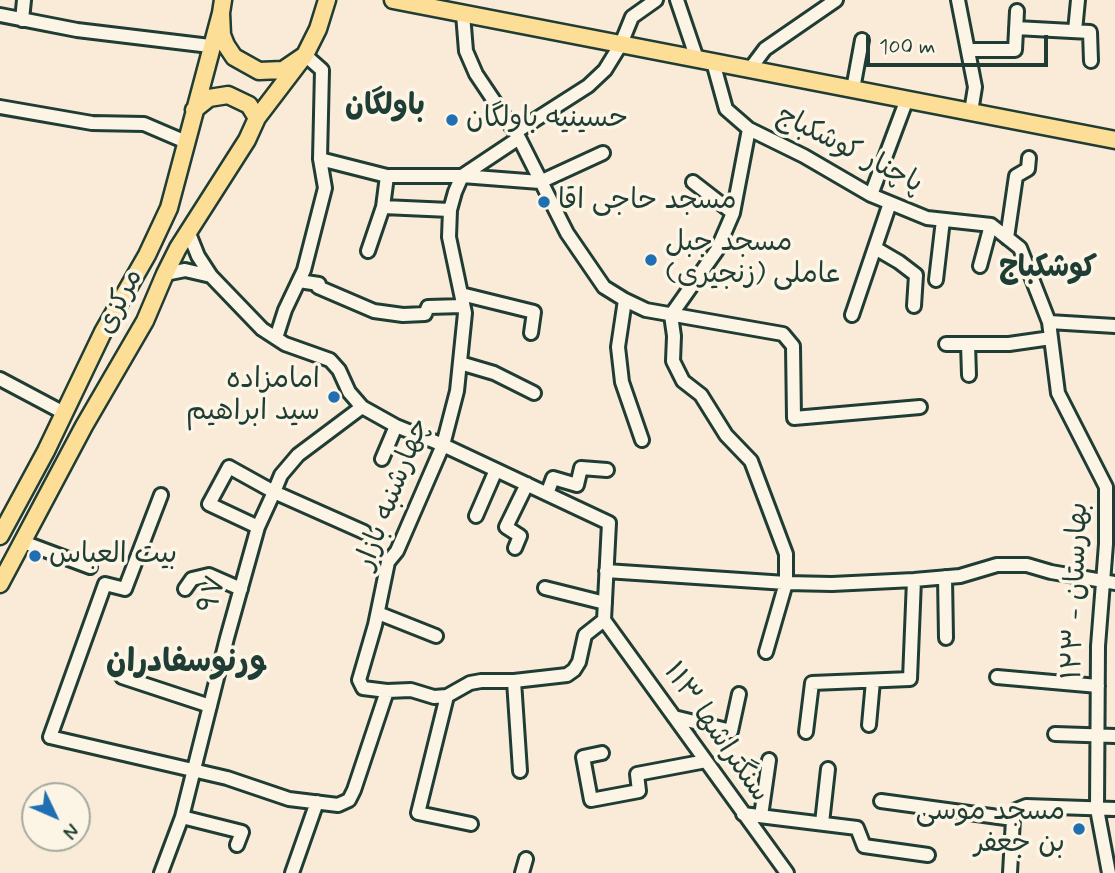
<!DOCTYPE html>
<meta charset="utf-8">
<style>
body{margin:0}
#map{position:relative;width:1115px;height:873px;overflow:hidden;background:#faebd8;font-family:Mynerve,sans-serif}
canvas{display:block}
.north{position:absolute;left:21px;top:782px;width:70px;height:70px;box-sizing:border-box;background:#fcf5e5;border:2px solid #a4ab9e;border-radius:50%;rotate:134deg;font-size:19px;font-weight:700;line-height:28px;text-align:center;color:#1f3d34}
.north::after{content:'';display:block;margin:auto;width:24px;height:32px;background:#1f6fb2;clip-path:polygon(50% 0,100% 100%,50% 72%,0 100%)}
.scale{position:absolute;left:866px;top:35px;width:182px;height:32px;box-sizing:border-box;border:4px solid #1f3d34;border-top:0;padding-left:9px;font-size:21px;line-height:24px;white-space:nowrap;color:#1f3d34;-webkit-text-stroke:5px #fcf5e5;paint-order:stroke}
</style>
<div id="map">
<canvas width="1115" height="873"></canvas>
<div class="north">N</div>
<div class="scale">100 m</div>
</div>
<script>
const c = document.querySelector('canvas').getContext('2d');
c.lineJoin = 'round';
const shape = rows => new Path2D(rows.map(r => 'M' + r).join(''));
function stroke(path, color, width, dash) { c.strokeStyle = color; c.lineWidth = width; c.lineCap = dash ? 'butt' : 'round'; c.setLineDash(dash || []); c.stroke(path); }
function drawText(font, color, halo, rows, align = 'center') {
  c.font = font + ' Mynerve,"Playpen Sans Arabic",sans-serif'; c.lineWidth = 7; c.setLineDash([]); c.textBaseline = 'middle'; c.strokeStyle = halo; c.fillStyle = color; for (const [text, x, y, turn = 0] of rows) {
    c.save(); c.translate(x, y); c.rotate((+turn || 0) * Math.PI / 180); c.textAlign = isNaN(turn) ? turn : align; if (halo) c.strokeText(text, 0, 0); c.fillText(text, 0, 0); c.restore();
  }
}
const minor = shape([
 [677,0,697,59],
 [958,0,975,87,971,112],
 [463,14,466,51,476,74,519,138,567,233,604,287,625,300,646,310,783,334,793,346,794,418,920,407],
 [0,15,77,30,210,46],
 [22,20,24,0],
 [1016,28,1090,32,1091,61],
 [1075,31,1078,0],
 [969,50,1015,50,1017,11],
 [713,62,726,109,749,129,804,156,871,195,927,218,991,225,1020,248,1049,322,1058,393,1106,487,1106,544,1098,646,1097,809,1109,873],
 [750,69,765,49,836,0],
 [853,89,862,40],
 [0,107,92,123,144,124,186,142],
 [749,129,733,213,717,250,671,315,674,336,673,361,683,381,701,395,726,435,751,461,786,554,786,583,766,652],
 [516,132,588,86,605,70,621,44,632,17,656,0],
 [519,138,462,176,455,192,450,210,449,237,465,313,457,391,443,445,397,551,388,562,375,625,359,680,363,688,387,691,411,690,434,697,447,696,470,683,481,681,514,681,567,675,574,670,579,662,585,635,604,620],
 [320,159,387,176,462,176,540,182,603,153],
 [693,182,733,213],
 [871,195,907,99],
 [383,207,450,210],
 [188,231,198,256,211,276,262,329,285,344,330,360,339,370,349,392,362,407,396,426,443,445,609,523,604,620],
 [1007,238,1016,176,1028,169,1029,158],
 [875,248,899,262,916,275,914,306],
 [368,251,383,207,387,176],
 [980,266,991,225],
 [165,274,185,270,211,276],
 [936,280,943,220],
 [299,281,319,284,318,287,374,311,403,315,425,314,428,307,463,306],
 [461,294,534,312,531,333],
 [625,300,618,347,622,382,642,440],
 [852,315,890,203],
 [1049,322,1115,326],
 [276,338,285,310,304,270,325,188,320,159,322,70,305,55],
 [946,344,1009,344,1051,338],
 [968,344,969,375],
 [460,363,494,373,534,393],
 [0,379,64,413],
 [382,459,396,426],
 [547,494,553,478,577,485,581,468,607,470],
 [161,495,125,589,105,584,50,737,227,778,289,799,338,805,349,800,354,790,387,691],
 [476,516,496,470],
 [258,527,209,504,229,467,274,492,364,532],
 [23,542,90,567],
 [515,548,520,536,506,527,527,484],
 [606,571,786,583,832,584,914,580,960,576,997,565,1027,565,1051,572,1115,583],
 [945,577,946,638],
 [545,588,605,603],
 [185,589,192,579,209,575,241,589],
 [378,613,436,636],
 [604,620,787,873],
 [122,677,210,706],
 [997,677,1098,686],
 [514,681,520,771],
 [447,696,418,813,471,824],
 [674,717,731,731,739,694],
 [869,725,873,681],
 [806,732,812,683,910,679,914,580],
 [1055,734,1115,736],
 [602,753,583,757,591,800,639,791,637,774,706,761],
 [881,801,1013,819],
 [743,814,857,828,864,846,928,855],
 [761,816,769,760],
 [182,817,242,832,237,845],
 [822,823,828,769],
 [161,873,182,817,227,638,258,527,274,492,281,475,298,455,362,407],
 [292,873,317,802],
 [522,873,526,859],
 [1010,873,1013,819,1016,810,1026,806,1115,809]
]);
const major = shape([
 [223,0,221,13,222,35,226,45,234,57,259,71,283,70,305,55,318,29,327,0],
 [393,0,1115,140],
 [194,110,209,98,228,95,249,105,257,118],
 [0,536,46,451,103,332,147,255,169,208,221,13],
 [0,584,84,426,145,321,165,274,178,248,247,140,257,118,305,55]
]);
stroke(minor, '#1f3d34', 18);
stroke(major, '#1f3d34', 21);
stroke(minor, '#fcf5e5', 12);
stroke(major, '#fdde96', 16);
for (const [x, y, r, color] of [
 [452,120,7,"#1f6fb2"],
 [544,202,7,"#1f6fb2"],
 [651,260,7,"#1f6fb2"],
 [334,397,7,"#1f6fb2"],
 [35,556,7,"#1f6fb2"],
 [1079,829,7,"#1f6fb2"]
]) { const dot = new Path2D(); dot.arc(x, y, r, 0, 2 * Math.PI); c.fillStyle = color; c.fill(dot); stroke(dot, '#fcf5e5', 2.5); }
drawText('28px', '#1f3d34', '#fcf5e5', [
 ["حسینیه باولگان",466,120],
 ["مسجد حاجی اقا",558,202],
 ["مسجد جبل",665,244],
 ["عاملی (زنجیری)",665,276],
 ["امامزاده",320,381,"right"],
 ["سید ابراهیم",320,413,"right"],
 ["بیت العباس",49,556],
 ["مسجد موسی",1065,813,"right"],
 ["بن جعفر",1065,845,"right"]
], 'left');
drawText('28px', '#1f3d34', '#fcf5e5', [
 ["پاچنار کوشکباج",849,151,27],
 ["مرکزی",121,302,-63],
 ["چهارشنبه بازار",394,494,-69],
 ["بهارستان - ۱۲۳",1077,591,-88],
 ["۹۷",214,595,-74],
 ["سنگتراشها ۱۱۳",715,733,55]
]);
drawText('bold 30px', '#1f3d34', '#fcf5e5', [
 ["باولگان",385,108],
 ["کوشکباج",1048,270]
]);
drawText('bold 32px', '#1f3d34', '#fcf5e5', [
 ["ورنوسفادران",187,664]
]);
</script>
